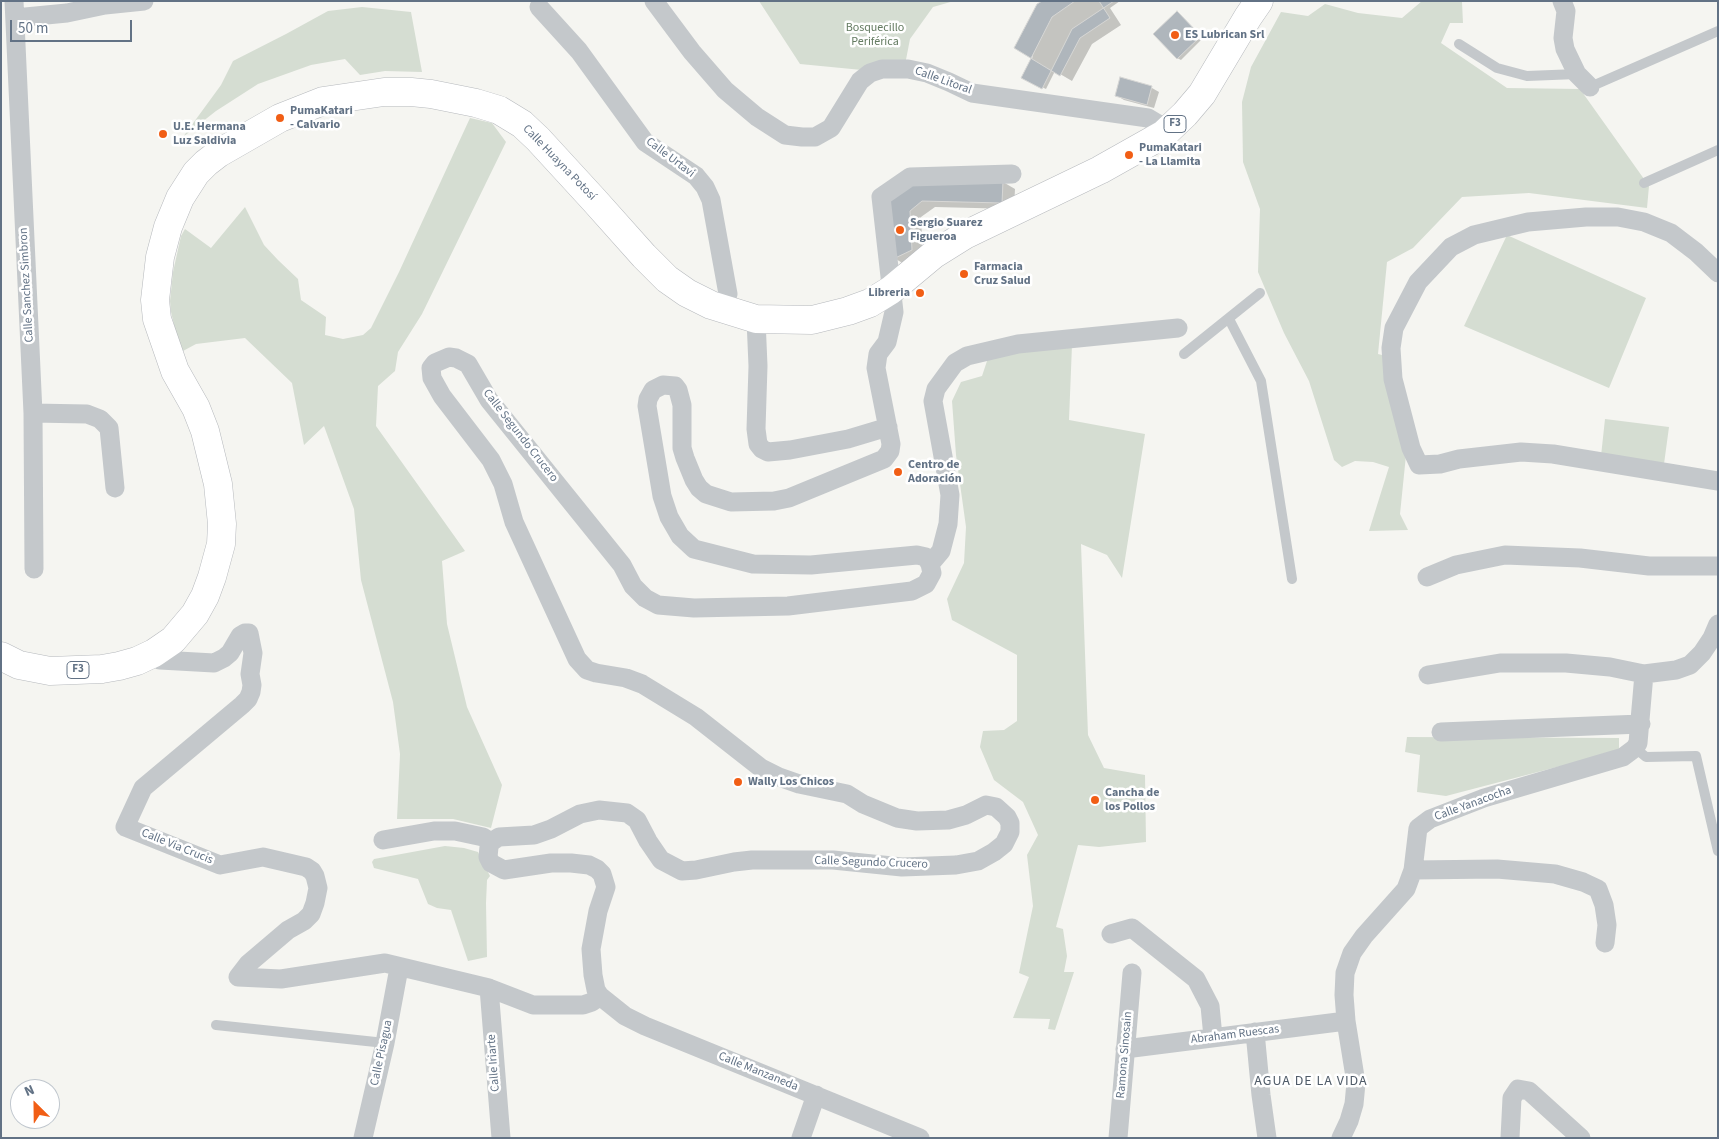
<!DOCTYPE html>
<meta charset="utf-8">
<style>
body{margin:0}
#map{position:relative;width:1719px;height:1139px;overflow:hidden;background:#f5f5f1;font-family:"Source Sans 3",sans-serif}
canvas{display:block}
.frame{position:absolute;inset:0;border:2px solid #627285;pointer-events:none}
.north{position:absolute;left:10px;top:1079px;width:50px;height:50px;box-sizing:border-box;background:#fff;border:1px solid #c0c7ce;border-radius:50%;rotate:337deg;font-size:14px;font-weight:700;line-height:20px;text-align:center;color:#627285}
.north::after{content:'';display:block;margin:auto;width:18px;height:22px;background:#f15e15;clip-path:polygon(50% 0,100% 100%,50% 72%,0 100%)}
.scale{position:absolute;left:10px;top:20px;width:122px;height:22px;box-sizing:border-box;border:2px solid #627285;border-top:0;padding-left:6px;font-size:15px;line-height:18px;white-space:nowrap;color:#627285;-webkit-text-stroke:4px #fff;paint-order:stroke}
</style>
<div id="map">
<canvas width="1719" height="1139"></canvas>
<div class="frame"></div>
<div class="north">N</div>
<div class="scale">50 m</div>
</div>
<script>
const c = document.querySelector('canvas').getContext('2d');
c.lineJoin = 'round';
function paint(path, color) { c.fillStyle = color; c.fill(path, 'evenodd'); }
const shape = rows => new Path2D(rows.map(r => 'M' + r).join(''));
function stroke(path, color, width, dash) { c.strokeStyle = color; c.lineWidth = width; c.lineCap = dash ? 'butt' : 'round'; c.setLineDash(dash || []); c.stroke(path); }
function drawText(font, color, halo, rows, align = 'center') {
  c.font = font + ' "Source Sans 3",sans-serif'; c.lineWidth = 5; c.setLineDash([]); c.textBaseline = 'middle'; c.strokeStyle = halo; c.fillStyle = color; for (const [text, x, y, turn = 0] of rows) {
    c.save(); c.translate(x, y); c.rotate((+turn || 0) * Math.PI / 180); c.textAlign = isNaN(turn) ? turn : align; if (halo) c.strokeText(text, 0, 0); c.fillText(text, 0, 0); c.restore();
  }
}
paint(shape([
 [759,1,954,1,933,7,910,39,904,70,862,70,800,64],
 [1422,1,1462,2,1463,23,1450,23,1441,43,1507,88,1580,89,1649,186,1647,208,1529,193,1462,197,1413,248,1387,262,1378,354,1394,358,1410,416,1400,514,1408,530,1369,531,1389,467,1373,462,1355,461,1342,467,1334,460,1309,381,1284,333,1258,272,1260,209,1243,162,1242,102,1251,67,1281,12,1308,16,1325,4,1358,13,1402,18],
 [362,7,411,12,422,72,385,71,360,75,345,59,311,65,258,84,216,111,183,137,221,85,233,61,286,34,328,11],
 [470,118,492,123,506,142,422,314,398,352,395,371,378,386,376,426,465,551,442,561,447,624,467,707,502,785,491,828,453,819,397,819,400,754,393,702,361,580,354,509,324,426,304,445,292,383,245,338,196,344,183,351,176,333,171,312,170,301,173,272,181,236,185,229,211,248,245,207,264,245,278,260,298,279,301,300,326,317,325,335,343,339,363,335,371,328,399,272],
 [1507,235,1646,298,1609,388,1464,326],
 [1072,345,1069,420,1145,434,1122,578,1107,555,1081,544,1088,735,1104,768,1145,775,1146,842,1099,847,1078,845,1056,927,1063,929,1067,956,1064,972,1074,972,1055,1030,1048,1029,1050,1019,1013,1018,1029,977,1019,973,1033,906,1027,855,1038,835,1023,802,994,780,980,747,983,731,1004,730,1017,721,1017,655,952,620,947,599,964,563,966,527,956,455,952,401,961,382,982,376,989,355],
 [1605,419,1669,427,1664,464,1601,456],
 [1407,737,1619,738,1619,756,1557,767,1446,796,1417,792,1420,755,1405,752],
 [445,846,464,848,478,852,490,876,487,880,486,903,487,957,468,961,451,910,437,908,428,904,418,879,374,868,372,862,374,859]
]), '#d5ddd2');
paint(shape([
 [1045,1,1120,1,1110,8,1121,25,1092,44,1072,81,1055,71,1046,89,1023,78,1032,59],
 [1177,13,1203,38,1181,60,1177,58],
 [1152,88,1159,92,1154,108,1124,100,1116,95],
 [1003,182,1015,189,1014,209,935,207,921,217,923,257,906,265,894,258,886,200]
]), '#0003');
const building = shape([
 [1042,1,1099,1,1110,18,1080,38,1060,76,1014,48,1037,4,1042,1],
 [1075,1,1114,1,1072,29,1042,89,1021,78,1052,17,1075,1],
 [1177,11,1201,36,1177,59,1153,34,1177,11],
 [1120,77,1152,86,1147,105,1115,96,1120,77],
 [916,179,1003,181,1002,203,922,201,910,211,912,250,893,259,884,200,916,179]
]);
paint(building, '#afb6bc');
stroke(building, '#d6d6d4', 1);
const highway = shape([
 [1,656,19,665,50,671,102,669,119,666,137,661,154,653,173,640,195,614,205,596,212,577,221,544,222,524,218,484,205,431,196,408,175,371,157,319,155,300,160,257,168,227,180,198,196,173,206,163,219,153,280,118,323,101,384,92,411,92,431,94,476,103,499,110,522,124,538,139,594,200,644,256,667,279,687,293,711,305,756,319,812,320,848,311,870,303,891,290,933,255,965,235,1100,170,1164,134,1185,114,1202,94,1248,17,1259,1]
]);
stroke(highway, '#b6b9bd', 29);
stroke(shape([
 [1459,44,1497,68,1527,76,1577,74],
 [1590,87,1718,31],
 [1644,183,1718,150],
 [1229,319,1261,381,1292,579],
 [1184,354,1260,293],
 [1635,748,1646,757,1696,756,1718,851],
 [216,1025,385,1043]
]), '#c4c8cb', 10);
stroke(shape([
 [14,1,33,413,34,569],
 [654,1,692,52,725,90,757,117,785,135,802,137,815,137,831,128,860,81,870,73,882,69,908,69,927,73,949,82,972,93,1148,118,1158,124,1164,134],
 [1562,1,1566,11,1563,38,1565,49,1577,74,1590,87],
 [539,7,579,51,645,142,696,176,705,187,711,200,728,294,722,309],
 [15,18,67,13,105,5,144,1],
 [1718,273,1696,252,1671,233,1644,222,1618,217,1586,217,1528,222,1474,235,1451,247,1418,282,1394,328,1391,348,1393,379,1411,448,1419,465,1440,464,1459,459,1521,452,1553,454,1718,481],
 [756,319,758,366,756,429,758,444,762,449,768,452,790,450,848,439,888,427],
 [33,413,87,414,100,419,109,428,115,488],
 [930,564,941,551,948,524,950,495,933,401,936,389,955,363,967,356,1018,344,1178,328],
 [1427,577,1456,565,1505,555,1580,558,1649,566,1718,566],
 [154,653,160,660,214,663,224,658,230,653,240,636,245,633,249,633,253,653,250,674,252,685,251,692,248,699,242,705,143,788,125,827,220,865,263,857,306,867,312,871,315,876,318,888,315,903,311,914,304,921,288,930,248,964,238,977,281,979,385,963,489,988,533,1005,583,1005,592,1002,600,996],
 [1428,675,1500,663,1566,663,1610,667,1644,674,1676,670,1690,665,1702,653,1712,638,1718,624],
 [1441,732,1641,724],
 [383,840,434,831,455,831,483,837,491,842],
 [1413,870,1497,869,1555,874,1583,882,1598,889,1604,905,1607,925,1605,943],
 [1111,934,1132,928,1196,979,1210,1006,1213,1037],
 [489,988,501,1138],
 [1255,1032,1261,1095,1267,1138],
 [1125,1049,1346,1021],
 [363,1138,385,1043,399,968],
 [801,1138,816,1095],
 [920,1138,645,1026,625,1016,600,996,596,990,593,975,591,949,598,911,606,887,602,874,597,869,589,865,571,863,551,863,504,870,491,863,488,857,489,847,491,842,499,837,534,835,551,829,580,814,599,810,627,813,637,820,648,841,661,860,682,871,696,870,734,862,752,860,833,860,902,867,956,865,978,861,994,852,1004,844,1010,832,1010,823,1007,817,996,807,986,805,966,815,948,820,917,821,897,818,863,804,847,794,799,784,779,777,761,768,696,717,642,684,626,678,596,673,587,670,577,659,514,522,503,484,491,460,442,396,432,378,431,368,435,363,449,357,456,358,468,364,489,400,622,565,633,586,645,598,658,605,694,608,788,606,912,591,926,584,932,573,930,564,926,557,917,555,811,565,753,564,694,549,680,536,669,517,662,496,647,406,648,399,653,390,663,385,675,386,678,390,682,405,682,448,685,458,694,480,699,488,706,494,731,502,774,501,789,498,884,459,890,451,891,444,876,368,878,354,887,342,894,312,881,197,910,177,1012,174],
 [1118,1138,1132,973],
 [1341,1138,1349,1121,1354,1104,1356,1083,1346,1021,1344,995,1345,973,1352,953,1364,936,1406,889,1413,870,1418,828,1430,819,1484,798,1623,757,1635,748,1638,743,1644,674],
 [1510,1138,1512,1098,1518,1089,1529,1091,1581,1138]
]), '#c4c8cb', 19);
stroke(highway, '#fff', 28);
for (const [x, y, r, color] of [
 [1175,35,5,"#f15e15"],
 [280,118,5,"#f15e15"],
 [163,134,5,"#f15e15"],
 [1129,155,5,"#f15e15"],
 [900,230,5,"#f15e15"],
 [964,274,5,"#f15e15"],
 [920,293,5,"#f15e15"],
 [898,472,5,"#f15e15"],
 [738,782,5,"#f15e15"],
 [1095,800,5,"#f15e15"]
]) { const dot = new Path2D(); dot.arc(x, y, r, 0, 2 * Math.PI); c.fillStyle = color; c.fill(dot); stroke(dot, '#fff', 2); }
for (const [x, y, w] of [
 [1175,124,22],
 [78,670,22]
]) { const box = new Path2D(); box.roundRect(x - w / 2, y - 8.5, w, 17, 4); c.fillStyle = '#fff'; c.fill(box); stroke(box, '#627285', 1); }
drawText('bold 11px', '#627285', null, [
 ["F3",1175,124],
 ["F3",78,670]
]);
drawText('12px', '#647b61', '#fff', [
 ["Bosquecillo",875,28],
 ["Periférica",875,42]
]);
drawText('bold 12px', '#627285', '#fff', [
 ["ES Lubrican Srl",1185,35],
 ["PumaKatari",290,111],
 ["- Calvario",290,125],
 ["U.E. Hermana",173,127],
 ["Luz Saldivia",173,141],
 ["PumaKatari",1139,148],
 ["- La Llamita",1139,162],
 ["Sergio Suarez",910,223],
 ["Figueroa",910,237],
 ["Farmacia",974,267],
 ["Cruz Salud",974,281],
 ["Libreria",910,293,"right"],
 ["Centro de",908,465],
 ["Adoración",908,479],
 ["Wally Los Chicos",748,782],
 ["Cancha de",1105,793],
 ["los Pollos",1105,807]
], 'left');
drawText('12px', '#627285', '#fff', [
 ["Calle Litoral",943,81,20],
 ["Calle Urtavi",670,158,37],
 ["Calle Huayna Potosí",559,163,46],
 ["Calle Sanchez Simbron",27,285,-93],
 ["Calle Segundo Crucero",520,436,52],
 ["Calle Yanacocha",1473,804,-20],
 ["Calle Via Crucis",177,847,22],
 ["Calle Segundo Crucero",871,863,2],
 ["Abraham Ruescas",1235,1035,-7],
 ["Calle Pisagua",382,1053,-78],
 ["Ramona Sinosain",1125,1055,-85],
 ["Calle Iriarte",494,1063,-94],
 ["Calle Manzaneda",758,1072,22]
]);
c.letterSpacing = '1px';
drawText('14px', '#505c69', '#fff', [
 ["AGUA DE LA VIDA",1311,1082]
]);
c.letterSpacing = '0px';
</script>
